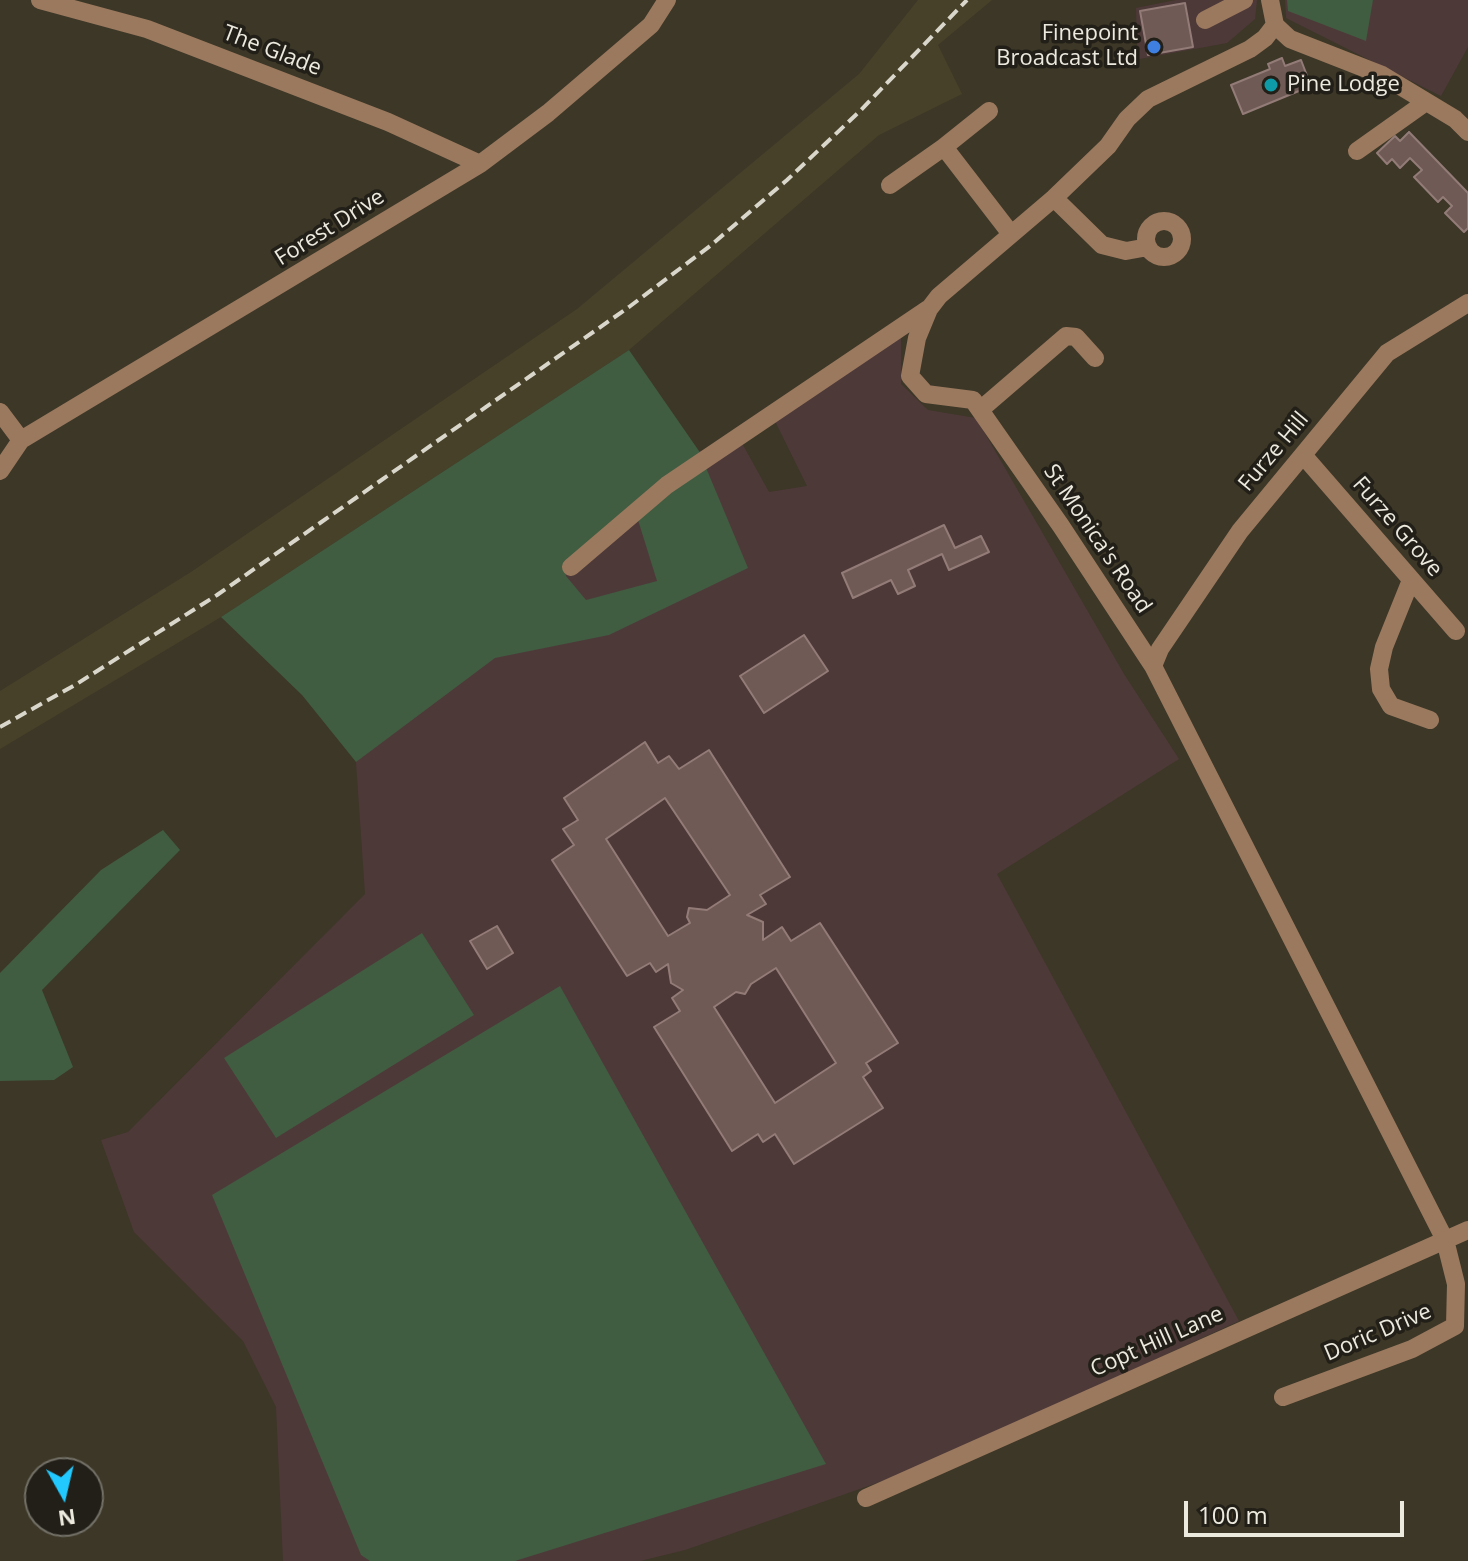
<!DOCTYPE html>
<style>
body{margin:0}
#map{position:relative;width:1468px;height:1561px;overflow:hidden;background:#3d3727;font-family:"Open Sans",sans-serif}
canvas{display:block}
.north{position:absolute;left:24px;top:1457px;width:80px;height:80px;box-sizing:border-box;background:#211f17;border:2px solid #727067;border-radius:50%;rotate:172deg;font-size:22px;font-weight:700;line-height:32px;text-align:center;color:#ece9df}
.north::after{content:'';display:block;margin:auto;width:28px;height:36px;background:#22c9fe;clip-path:polygon(50% 0,100% 100%,50% 72%,0 100%)}
.scale{position:absolute;left:1184px;top:1501px;width:220px;height:36px;box-sizing:border-box;border:4px solid #ece9df;border-top:0;padding-left:10px;font-size:24px;line-height:28px;white-space:nowrap;color:#ece9df;-webkit-text-stroke:6px #211f17;paint-order:stroke}
</style>
<div id="map">
<canvas width="1468" height="1561"></canvas>
<div class="north">N</div>
<div class="scale">100 m</div>
</div>
<script>
const c = document.querySelector('canvas').getContext('2d');
c.lineJoin = 'round';
function paint(path, color) { c.fillStyle = color; c.fill(path, 'evenodd'); }
const shape = rows => new Path2D(rows.map(r => 'M' + r).join(''));
function stroke(path, color, width, dash) { c.strokeStyle = color; c.lineWidth = width; c.lineCap = dash ? 'butt' : 'round'; c.setLineDash(dash || []); c.stroke(path); }
function drawText(font, color, halo, rows, align = 'center') {
  c.font = font + ' "Open Sans",sans-serif'; c.lineWidth = 7; c.setLineDash([]); c.textBaseline = 'middle'; c.strokeStyle = halo; c.fillStyle = color; for (const [text, x, y, turn = 0] of rows) {
    c.save(); c.translate(x, y); c.rotate((+turn || 0) * Math.PI / 180); c.textAlign = isNaN(turn) ? turn : align; if (halo) c.strokeText(text, 0, 0); c.fillText(text, 0, 0); c.restore();
  }
}
paint(shape([
 [1176,0,1257,0,1255,19,1227,43,1112,64,1137,46,1136,8],
 [1285,0,1468,0,1468,47,1441,96,1286,18],
 [901,335,901,384,928,410,976,418,1124,674,1179,759,997,874,1239,1321,914,1470,685,1550,640,1561,283,1561,276,1407,243,1341,134,1232,101,1140,128,1132,365,894,356,762,557,564,699,451,743,445,769,492,807,486,775,421]
]), '#4e3939');
paint(shape([
 [918,0,992,0,938,45,962,94,879,135,629,350,221,617,0,749,0,691,191,572,577,309,859,74]
]), '#484129');
paint(shape([
 [1287,0,1373,0,1366,41,1288,11],
 [629,350,699,451,748,568,609,635,495,658,356,762,302,695,221,617],
 [633,504,657,581,586,600,566,576,566,561],
 [163,830,180,850,42,990,73,1067,54,1080,0,1081,0,973,101,870],
 [422,933,474,1015,276,1138,224,1058],
 [560,986,826,1464,515,1561,370,1561,361,1555,212,1195]
]), '#405c41');
const building = shape([
 [1185,3,1193,47,1148,55,1140,11,1185,3],
 [1282,58,1285,66,1301,60,1311,86,1243,114,1231,85,1270,69,1268,64,1282,58],
 [1409,132,1468,193,1468,228,1464,232,1445,213,1452,206,1443,197,1438,202,1414,177,1422,170,1410,158,1400,168,1392,159,1387,164,1377,153,1395,136,1400,141,1409,132],
 [944,525,955,548,981,536,989,552,949,570,942,554,908,570,915,586,898,594,891,580,853,598,842,573,944,525],
 [804,635,828,671,764,713,740,676,804,635],
 [645,742,658,763,669,756,679,769,709,750,790,877,760,895,766,904,747,915,763,922,763,940,782,927,791,941,820,923,898,1043,866,1063,871,1071,863,1077,883,1108,794,1164,775,1134,763,1142,758,1134,732,1151,654,1027,680,1011,672,998,683,990,671,983,668,964,656,972,650,963,627,976,552,860,574,845,563,829,578,820,564,798,645,742],
 [665,798,730,895,707,910,689,908,687,917,690,923,668,936,606,839,665,798],
 [776,968,836,1063,775,1103,714,1007,736,992,745,994,751,984,776,968],
 [497,926,513,953,487,969,470,941,497,926]
]);
paint(building, '#6f5a55');
stroke(building, '#937c78', 2);
stroke(shape([
 [40,0,147,29,388,122,480,164],
 [1270,0,1275,25,1290,39,1382,75,1455,119,1468,132],
 [1205,20,1244,0],
 [1275,25,1265,38,1250,49,1148,99,1127,119,1108,146,1054,198,939,296,929,309,917,338,910,376,926,394,973,400,1061,526,1153,666,1445,1240,1456,1284,1455,1326,1412,1349,1283,1397],
 [944,147,989,111],
 [1357,151,1426,102],
 [890,185,944,147,1011,234],
 [1054,198,1102,245,1126,251,1148,247],
 '1146 239a18 18 0 1 1 36 0a18 18 0 1 1-36 0Z',
 [980,410,1066,336,1076,337,1095,358],
 [0,412,21,440],
 [1303,455,1456,631],
 [0,471,21,440,480,164,548,113,651,25,667,0],
 [571,567,667,485,928,309],
 [1411,580,1384,647,1379,669,1381,689,1391,706,1430,720],
 [1153,666,1160,649,1240,531,1387,353,1468,303],
 [866,1498,1468,1230]
]), '#9b795e', 18);
stroke(shape([
 [0,727,75,685,217,595,629,307,710,246,787,180,860,111,967,0]
]), '#d9d6cb', 4, [12, 6]);
for (const [x, y, r, color] of [
 [1154,47,8,"#3f7fe0"],
 [1271,85,8,"#0f9aa8"]
]) { const dot = new Path2D(); dot.arc(x, y, r, 0, 2 * Math.PI); c.fillStyle = color; c.fill(dot); stroke(dot, '#211f17', 3); }
drawText('22px', '#ece9df', '#211f17', [
 ["Finepoint",1138,34],
 ["Broadcast Ltd",1138,59],
 ["Pine Lodge",1287,85,"left"]
], 'right');
drawText('22px', '#ece9df', '#211f17', [
 ["The Glade",272,51,21],
 ["Forest Drive",330,228,-32],
 ["Furze Hill",1274,452,-50],
 ["Furze Grove",1397,527,49],
 ["St Monica's Road",1097,539,56],
 ["Doric Drive",1378,1333,-23],
 ["Copt Hill Lane",1157,1342,-24]
]);
</script>
